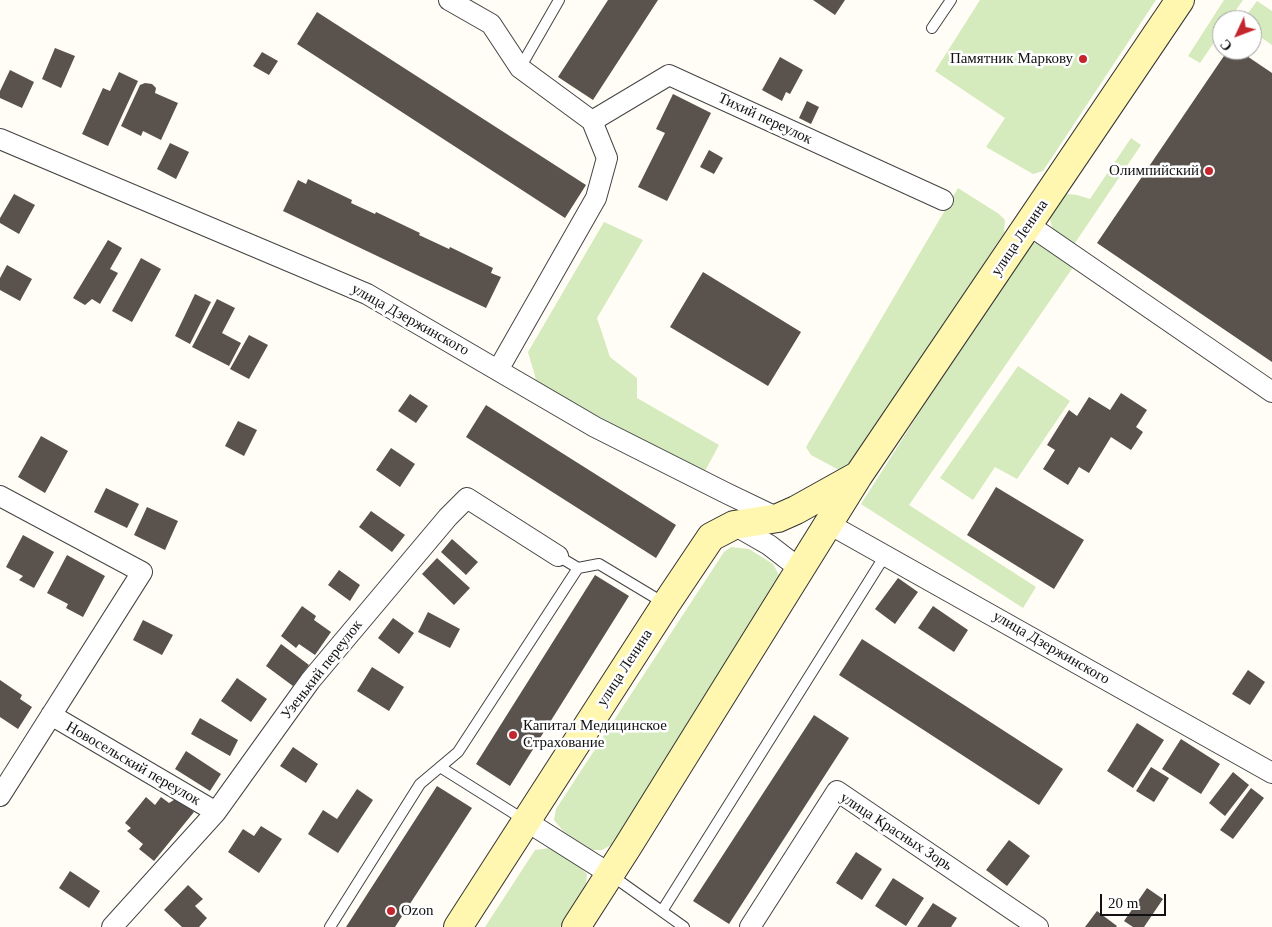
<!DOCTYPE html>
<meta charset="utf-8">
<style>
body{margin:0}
#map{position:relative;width:1272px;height:927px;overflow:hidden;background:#fffdf5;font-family:Georgia,serif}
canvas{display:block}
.north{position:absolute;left:1212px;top:10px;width:50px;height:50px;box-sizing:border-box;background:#fff;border:1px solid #a0a0a0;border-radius:50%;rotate:227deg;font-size:14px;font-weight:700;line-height:20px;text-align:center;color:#111}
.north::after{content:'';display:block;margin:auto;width:18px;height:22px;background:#c4262e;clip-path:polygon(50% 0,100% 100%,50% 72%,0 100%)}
.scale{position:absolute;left:1100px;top:894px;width:66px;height:22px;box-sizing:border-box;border:2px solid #111;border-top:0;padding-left:6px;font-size:15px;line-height:18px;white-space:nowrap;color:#111;-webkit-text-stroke:4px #fff;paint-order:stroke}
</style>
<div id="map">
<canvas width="1272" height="927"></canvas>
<div class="north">С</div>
<div class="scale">20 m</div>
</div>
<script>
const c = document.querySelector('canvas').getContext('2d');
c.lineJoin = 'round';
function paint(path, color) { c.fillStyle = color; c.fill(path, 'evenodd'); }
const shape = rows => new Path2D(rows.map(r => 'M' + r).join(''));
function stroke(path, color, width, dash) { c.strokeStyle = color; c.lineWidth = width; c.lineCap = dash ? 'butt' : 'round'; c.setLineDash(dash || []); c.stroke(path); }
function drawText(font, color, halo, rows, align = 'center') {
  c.font = font + ' Georgia,serif'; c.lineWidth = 5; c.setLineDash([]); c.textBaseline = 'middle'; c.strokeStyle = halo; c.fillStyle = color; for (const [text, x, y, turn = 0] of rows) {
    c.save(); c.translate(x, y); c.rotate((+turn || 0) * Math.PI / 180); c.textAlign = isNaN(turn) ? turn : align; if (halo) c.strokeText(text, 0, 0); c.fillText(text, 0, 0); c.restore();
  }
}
paint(shape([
 [980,0,1156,0,1043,171,1033,174,986,147,1005,118,935,71],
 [1224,0,1243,0,1229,20,1222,20,1222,31,1200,63,1188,56],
 [1257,1,1272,11,1272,45,1252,31,1252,20,1243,20],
 [1131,138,1141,145,1073,246,1053,230,1050,219,1053,206,1067,194,1077,195,1090,199],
 [958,188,999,214,1005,220,1004,233,850,466,839,470,811,455,806,447],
 [604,222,643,240,597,318,610,357,637,378,637,398,719,445,704,473,537,383,528,352],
 [1042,241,1076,263,909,505,1036,587,1023,608,861,504,1026,245],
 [1018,366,1070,401,1017,479,995,467,973,500,940,478],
 [731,547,749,549,773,564,780,577,621,835,613,844,602,850,592,850,564,832,554,820,556,809,724,552],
 [550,848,580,867,587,874,586,886,560,927,485,927,535,850]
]), '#d5ebbd');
paint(shape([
 [608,0,658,0,593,100,558,77],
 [813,0,845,0,835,15],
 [317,12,586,185,565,218,297,44],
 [55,48,75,56,61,88,42,79],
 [1228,50,1238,50,1272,73,1272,362,1097,243],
 [262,52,278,61,269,75,253,66],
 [780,57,803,70,790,94,786,92,782,101,762,90],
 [10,70,34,82,22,108,0,98,0,91],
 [119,72,138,81,108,146,82,134,103,88,110,91],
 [145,83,152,84,156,88,155,93,178,103,161,140,143,131,141,136,121,126,140,85],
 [673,94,711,113,667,201,638,187,665,133,656,129],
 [807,101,819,107,811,124,799,118],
 [170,143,189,152,176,179,157,169],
 [709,150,723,158,714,174,700,167],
 [308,179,352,200,351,203,375,214,376,212,420,233,419,235,449,249,450,247,493,268,491,273,501,277,486,308,283,211,298,180,306,184],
 [14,194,35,205,19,234,0,223,0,218],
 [108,240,122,248,110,269,118,273,100,304,92,299,85,305,73,298],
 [141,258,161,269,132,322,112,311],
 [7,265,32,279,20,301,0,290,0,278],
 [703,272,801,332,768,386,670,327],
 [195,294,211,302,190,344,175,336],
 [217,299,235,308,222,333,241,343,229,366,192,347],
 [249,335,268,345,249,379,230,369],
 [1121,393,1147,410,1136,427,1143,432,1131,450,1111,437,1089,473,1079,467,1068,485,1043,469,1055,450,1047,445,1069,410,1077,416,1089,397,1110,410],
 [410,394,428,406,416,423,398,411],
 [486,405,676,525,656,558,466,437],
 [238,421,257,430,244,456,225,446],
 [41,436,68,451,45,493,18,477],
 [391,448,415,464,400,487,376,470],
 [996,487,1084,540,1054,589,967,535],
 [106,488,139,504,127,528,94,512],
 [147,507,178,521,165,550,134,535],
 [371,511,405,535,392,552,359,527],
 [23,535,54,552,34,588,19,580,23,576,6,567],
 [452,539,478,562,466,575,441,552],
 [67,555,105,576,83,617,66,608,68,604,47,593],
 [437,558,470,588,454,605,422,574],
 [339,570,360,585,350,601,328,585],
 [595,575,629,596,510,786,476,764],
 [898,578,918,592,895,624,875,609],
 [302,606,316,616,314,620,331,632,315,655,299,644,296,648,281,636],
 [933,606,968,630,954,652,918,628],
 [428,612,460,629,450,648,418,632],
 [393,618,414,633,399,654,378,638],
 [143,620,173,635,162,655,133,640],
 [862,639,1063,769,1039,805,839,675],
 [281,644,309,665,293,686,266,666],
 [372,667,404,687,389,711,357,691],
 [1248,670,1265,682,1250,705,1232,694],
 [237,678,267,699,251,722,221,701],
 [0,680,22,695,20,699,32,707,18,729,0,717],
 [814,715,849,738,729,924,693,901],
 [200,718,238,740,230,756,191,734],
 [1137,723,1164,740,1133,788,1107,771],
 [1181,739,1220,764,1201,794,1162,769],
 [293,747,318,764,306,783,280,766],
 [186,751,221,774,210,791,175,769],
 [1151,767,1169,778,1154,802,1136,791],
 [1233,772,1249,785,1225,816,1209,803],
 [437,786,472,808,395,927,346,927],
 [1251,788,1264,798,1233,839,1220,830],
 [357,789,373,800,338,853,308,834,323,810,337,819],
 [146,797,155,805,161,797,169,803,177,798,194,812,154,861,139,849,143,844,127,831,131,828,125,823],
 [261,826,282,839,259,873,228,852,243,829,254,836],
 [1009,840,1030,856,1007,886,986,870],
 [856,852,882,869,862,900,836,883],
 [70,871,100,891,89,908,59,888],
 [893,878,924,898,906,926,875,906],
 [188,885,203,899,195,906,207,918,199,927,182,927,164,910],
 [1147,888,1163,899,1144,927,1133,927,1124,921],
 [933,903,957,918,951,927,917,927],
 [1097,911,1117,926,1116,927,1085,927]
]), '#5a524d');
const lane = shape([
 [932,28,951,0],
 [520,68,559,0],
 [578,568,599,564,664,603],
 [440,767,526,821],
 [611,875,684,927],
 [662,911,886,554],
 [330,927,420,784,458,752,578,568,558,556]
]);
const street = shape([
 [449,0,491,24,520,68,592,121,607,158,596,198,498,370],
 [592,121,669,75,943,200],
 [0,139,367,294,595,427,726,493,778,518],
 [1029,225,1272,392],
 [0,496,142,572,0,796],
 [829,524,1272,773],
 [734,525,769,545,800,569],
 [51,715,216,812],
 [526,821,610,874],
 [112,927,216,812,310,681,448,517,467,498,558,556],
 [750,927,837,791,1038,927]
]);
const secondary = shape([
 [458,927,666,604,711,537,734,525,778,518,796,510,857,476],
 [576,927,628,846,858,476,1180,0]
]);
stroke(lane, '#444', 12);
stroke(street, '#444', 22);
stroke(secondary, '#333', 30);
stroke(lane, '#fff', 10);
stroke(street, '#fff', 20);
stroke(secondary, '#fff6b0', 28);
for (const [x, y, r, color] of [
 [1083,59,5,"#c4262e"],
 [1209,171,5,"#c4262e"],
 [513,735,5,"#c4262e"],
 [391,911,5,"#c4262e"]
]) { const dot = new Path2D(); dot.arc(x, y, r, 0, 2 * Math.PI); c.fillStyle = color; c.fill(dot); stroke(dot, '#fff', 2); }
drawText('15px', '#111', '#fff', [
 ["Памятник Маркову",1073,59],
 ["Олимпийский",1199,171],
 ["Капитал Медицинское",523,726,"left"],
 ["Страхование",523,743,"left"],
 ["Ozon",401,911,"left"]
], 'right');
drawText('15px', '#111', '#fff', [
 ["Тихий переулок",765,119,25],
 ["улица Ленина",1020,238,-56],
 ["улица Дзержинского",410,320,29],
 ["улица Дзержинского",1051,648,30],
 ["улица Ленина",625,668,-57],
 ["Узенький переулок",322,670,-52],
 ["Новосельский переулок",133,764,30],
 ["улица Красных Зорь",896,832,33]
]);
</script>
